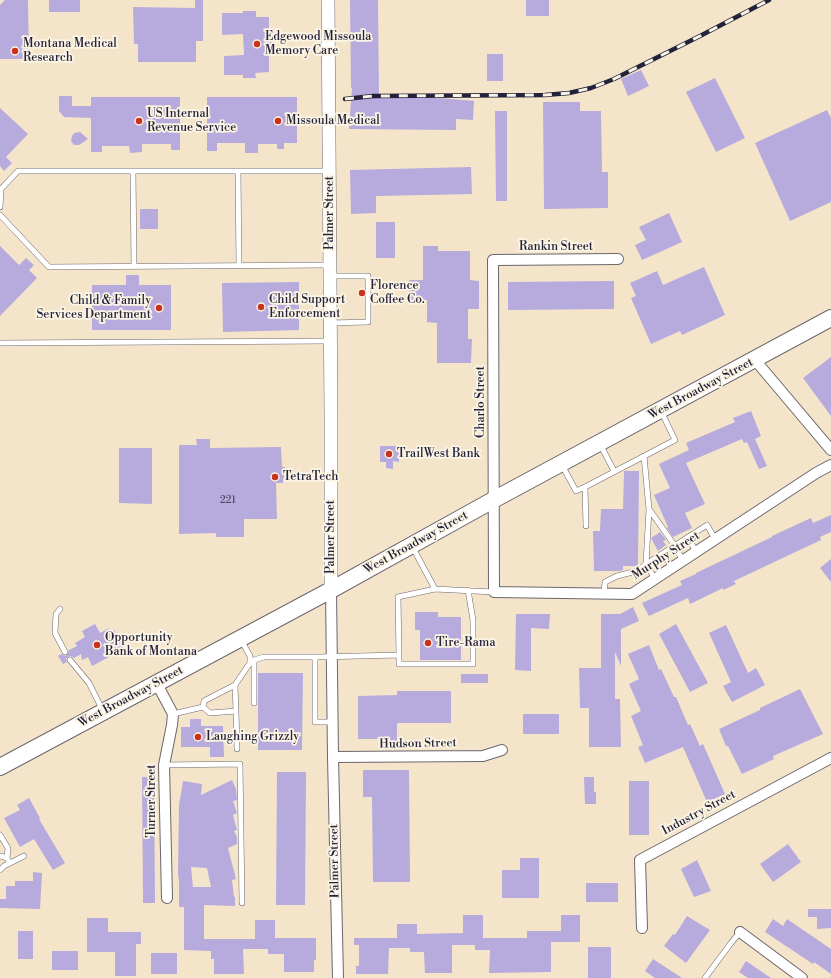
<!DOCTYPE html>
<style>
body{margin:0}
canvas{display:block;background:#f4e5ca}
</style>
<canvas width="831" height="978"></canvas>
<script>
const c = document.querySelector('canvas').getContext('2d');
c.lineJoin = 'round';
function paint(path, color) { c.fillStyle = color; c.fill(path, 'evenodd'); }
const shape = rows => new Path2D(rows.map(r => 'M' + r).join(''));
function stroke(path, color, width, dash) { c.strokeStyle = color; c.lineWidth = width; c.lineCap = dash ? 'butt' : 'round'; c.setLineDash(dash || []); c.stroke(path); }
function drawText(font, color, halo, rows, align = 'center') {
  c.font = font + ' "Libre Bodoni",serif'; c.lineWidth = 3.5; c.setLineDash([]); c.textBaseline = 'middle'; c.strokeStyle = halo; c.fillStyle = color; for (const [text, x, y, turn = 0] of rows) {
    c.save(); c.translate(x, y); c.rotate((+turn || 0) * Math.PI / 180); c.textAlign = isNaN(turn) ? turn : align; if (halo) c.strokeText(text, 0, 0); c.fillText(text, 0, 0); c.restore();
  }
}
paint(shape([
 [5,0,28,0,29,59,0,59,0,5],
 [49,0,80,0,80,12,49,12],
 [195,0,203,0,203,41,196,41,196,62,138,62,138,44,134,44,133,7,195,8],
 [350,0,378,0,379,98,439,98,474,101,473,120,456,119,456,130,349,129,352,88,351,88],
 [526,0,549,0,549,16,526,16],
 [243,11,256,11,256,17,269,17,269,34,272,34,273,54,269,54,269,72,255,73,256,78,243,78,243,75,224,75,224,56,244,55,243,34,222,35,222,13,243,13],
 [487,54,503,54,503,81,487,81],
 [641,70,649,86,628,96,621,79],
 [715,78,745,138,716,152,686,92],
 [59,96,72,96,72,106,91,106,91,97,180,97,180,150,171,150,171,144,142,144,142,152,130,153,129,146,102,146,102,152,91,152,91,118,64,117,59,111],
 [207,97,297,97,297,143,284,143,284,149,277,149,277,144,258,144,258,153,245,153,245,143,217,143,217,151,207,151],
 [543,102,580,102,580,111,601,111,602,172,608,172,608,208,544,209],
 [0,108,28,134,6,157,12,163,4,171,0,166],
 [827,110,831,118,831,202,790,221,755,143],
 [495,111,507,111,507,201,496,201],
 [80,132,88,139,79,145,74,145,71,141,72,136,74,133],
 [471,167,472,194,376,196,376,213,351,214,350,170],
 [140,209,158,209,158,229,140,229],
 [669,213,682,242,642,260,635,245,646,240,639,227],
 [376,222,395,222,395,258,376,258],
 [0,246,19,265,26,258,34,265,29,270,37,278,0,316],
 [423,246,438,246,438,251,470,251,470,280,479,281,479,309,468,309,468,339,472,339,471,363,437,363,437,323,427,322,427,300,409,300,409,280,423,280],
 [704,267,725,315,682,335,680,331,651,344,631,298,636,296,630,283,657,271,663,285],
 [126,275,139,275,139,285,171,285,171,330,92,330,92,285,126,285],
 [614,281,614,309,508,310,508,282],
 [299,282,299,330,223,332,222,283],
 [831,357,831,416,803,378],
 [751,411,761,436,755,439,767,466,759,469,747,442,744,443,742,439,686,463,705,504,685,513,692,528,673,537,667,528,668,527,654,495,670,488,659,464,689,450,686,443,735,422,733,418],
 [196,439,210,439,210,448,281,447,282,467,285,467,283,483,276,483,277,519,244,519,244,537,216,537,216,533,179,534,179,445,197,445],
 [380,446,399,446,399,462,393,461,393,469,386,468,386,462,380,462],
 [119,448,152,448,152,504,119,503],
 [624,471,639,471,638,565,636,566,623,566,623,570,620,571,594,571,593,531,600,531,601,509,623,509],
 [831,515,831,532,820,537,821,540,734,581,736,584,723,590,723,588,690,604,688,598,649,616,642,603,682,585,680,581,696,574,696,573,772,537,772,536,811,518,813,523],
 [660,532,666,540,663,541,666,545,658,551,651,538],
 [831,559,831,582,820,568],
 [633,607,639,621,621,629,621,666,615,652,615,699,620,699,621,747,589,747,589,708,580,708,579,668,601,668,601,614,620,614],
 [415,612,438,612,438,617,461,617,461,660,420,660,420,630,415,630],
 [516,614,550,614,549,629,531,628,531,671,515,670],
 [95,624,100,633,109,628,110,631,114,630,124,649,92,666,88,657,82,660,81,654,74,658,71,656,68,657,66,659,67,662,63,664,58,656,62,654,64,656,67,655,69,650,77,646,75,643,85,637,82,631],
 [676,624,708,683,690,692,659,634],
 [726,625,748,673,756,668,765,685,732,702,723,686,731,682,709,633],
 [649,645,659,670,661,669,674,697,676,697,688,725,690,724,700,746,703,744,725,794,707,802,683,747,645,763,638,747,643,745,631,716,641,711,629,684,639,679,628,654],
 [258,673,303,673,302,750,258,750],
 [461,674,488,674,488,683,461,683],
 [800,689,823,734,773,756,774,759,742,774,728,746,726,746,719,729,760,710,760,708],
 [397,691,451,691,451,723,397,723,397,744,381,744,381,739,358,739,358,696,397,695],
 [523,714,559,714,559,734,523,734],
 [190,719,201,719,201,726,223,726,224,757,210,757,210,747,181,747,181,727,190,727],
 [363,770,409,770,410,882,373,882,372,797,363,797],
 [277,772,306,772,305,905,276,905],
 [142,777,154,777,155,903,143,903],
 [584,777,594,777,594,792,596,792,596,804,585,804],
 [232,780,236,789,237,800,233,801,237,813,233,815,237,830,234,831,237,837,237,844,228,848,236,879,232,880,234,897,235,897,235,906,204,905,204,939,255,939,255,920,275,920,275,938,316,938,316,960,314,960,314,972,284,972,284,954,268,954,268,949,243,949,244,974,214,974,214,959,211,959,211,951,184,950,184,907,179,907,179,882,178,873,179,805,183,781,202,784,201,795],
 [191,867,207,868,211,887,193,887],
 [629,781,649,781,649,835,629,835],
 [29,798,40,818,39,819,65,863,53,870,34,839,20,847,4,818,20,810,17,805],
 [788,844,801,862,773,882,760,864],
 [520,858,539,858,539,898,502,898,502,870,520,870],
 [697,860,711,891,694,897,681,869],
 [33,872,42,873,40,909,0,908,0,899,6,899,6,886,15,886,15,881,33,881],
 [586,883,618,883,618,902,586,902],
 [808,909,831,909,831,928,817,929,817,917,808,917],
 [463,915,483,915,483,938,527,938,527,931,561,931,561,915,580,915,580,942,551,942,551,972,489,973,490,950,475,950,475,945,452,945,452,973,425,973,424,952,410,952,410,948,389,948,388,974,356,974,356,966,359,966,359,945,354,945,354,938,397,938,397,924,417,924,417,934,463,933],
 [687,916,710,930,686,963,664,946,673,934,675,935],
 [87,918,108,918,108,932,141,932,141,944,136,944,136,976,115,976,115,952,87,952],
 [773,919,783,926,787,919,831,949,831,974,814,962,813,964,765,932],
 [18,931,33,931,33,959,18,959],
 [588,947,611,947,611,978,588,978],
 [52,951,78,951,78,970,52,970],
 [151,953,177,953,177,974,151,974],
 [653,959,682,978,655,978,645,971],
 [746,961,771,978,748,978,739,972]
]), '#b7aadd');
const service = shape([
 [133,171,134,266],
 [238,171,239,266],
 [0,207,1,189,18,171,328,171],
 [0,215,49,267,329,265],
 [330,276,368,276,368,322,331,323],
 [0,343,330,341],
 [600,444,614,471],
 [644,456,649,509,646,564,707,525,715,539],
 [562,465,576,491,585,487],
 [649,509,675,546,683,561],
 [586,526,585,487,675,440,661,411],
 [688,537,696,552],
 [664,553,672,568],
 [435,589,494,592],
 [604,593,605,582,617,576,637,571,646,564,655,579],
 [60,609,56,614,55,633,65,652],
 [399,655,399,664,473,664,473,620,468,590],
 [315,657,315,722,333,722],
 [70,660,89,683,102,709],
 [254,660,254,703],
 [250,663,254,660,264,657,319,657,399,655,398,597,435,589,413,548],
 [235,685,250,663,250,656,241,640],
 [203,707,204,701,235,685,236,711],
 [173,714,203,707,210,713,236,711,237,749],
 [164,765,240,764,242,903],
 [0,835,8,848,7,858,10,863],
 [0,856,7,858],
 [0,870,4,866,24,856],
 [705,978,731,943,740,932]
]);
const minor = shape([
 [618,259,493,260,494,592,632,594,816,473,831,465],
 [755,360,831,450],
 [331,590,333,757,338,978],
 [157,684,173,714,172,725,164,765,167,898],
 [333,757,483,756,502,750],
 [642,928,640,860,831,758],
 [740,932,802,978]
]);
const tertiary = shape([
 [328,0,331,416,331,590]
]);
const primary = shape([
 [0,767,331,590,495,499,831,318]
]);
stroke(service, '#6c666d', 6);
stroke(minor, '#6c666d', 12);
stroke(tertiary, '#6c666d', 14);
stroke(primary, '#6c666d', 18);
stroke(service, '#fff', 5);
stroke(minor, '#fff', 10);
stroke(tertiary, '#fff', 13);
stroke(primary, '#fff', 16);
const rail = shape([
 [345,99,373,96,545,95,569,93,591,88,614,79,700,36,769,0]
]);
stroke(rail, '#22223b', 4.5);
stroke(rail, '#fcf5e5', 3, [9]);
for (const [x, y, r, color] of [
 [257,44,4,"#c8321e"],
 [15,51,4,"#c8321e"],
 [139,121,4,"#c8321e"],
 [278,121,4,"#c8321e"],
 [362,293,4,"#c8321e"],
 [261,307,4,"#c8321e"],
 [159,308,4,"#c8321e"],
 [389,454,4,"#c8321e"],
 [275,477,4,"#c8321e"],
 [428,643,4,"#c8321e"],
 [97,645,4,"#c8321e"],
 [198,737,4,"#c8321e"]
]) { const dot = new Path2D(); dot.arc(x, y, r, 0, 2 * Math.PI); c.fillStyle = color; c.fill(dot); stroke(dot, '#fcf5e5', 1.5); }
drawText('10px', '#474464', null, [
 ["221",228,501]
]);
drawText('12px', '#22223b', '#fcf5e5', [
 ["Edgewood Missoula",265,37],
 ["Memory Care",265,51],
 ["Montana Medical",23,44],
 ["Research",23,58],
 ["US Internal",147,114],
 ["Revenue Service",147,128],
 ["Missoula Medical",286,121],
 ["Florence",370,286],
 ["Coffee Co.",370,300],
 ["Child Support",269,300],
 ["Enforcement",269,314],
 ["Child & Family",151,301,"right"],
 ["Services Department",151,315,"right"],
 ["TrailWest Bank",397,454],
 ["TetraTech",283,477],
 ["Opportunity",105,638],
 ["Bank of Montana",105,652],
 ["Tire-Rama",436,643],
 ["Laughing Grizzly",206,737]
], 'left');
drawText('12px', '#22223b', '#fcf5e5', [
 ["Palmer Street",330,213,-90],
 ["Rankin Street",556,247],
 ["West Broadway Street",701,389,-28],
 ["Charlo Street",481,402,-90],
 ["Palmer Street",331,537,-90],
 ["West Broadway Street",416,543,-29],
 ["Murphy Street",666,556,-33],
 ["West Broadway Street",131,697,-28],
 ["Hudson Street",418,744,-1],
 ["Turner Street",152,801,-90],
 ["Industry Street",699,813,-28],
 ["Palmer Street",335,861,-91]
]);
</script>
